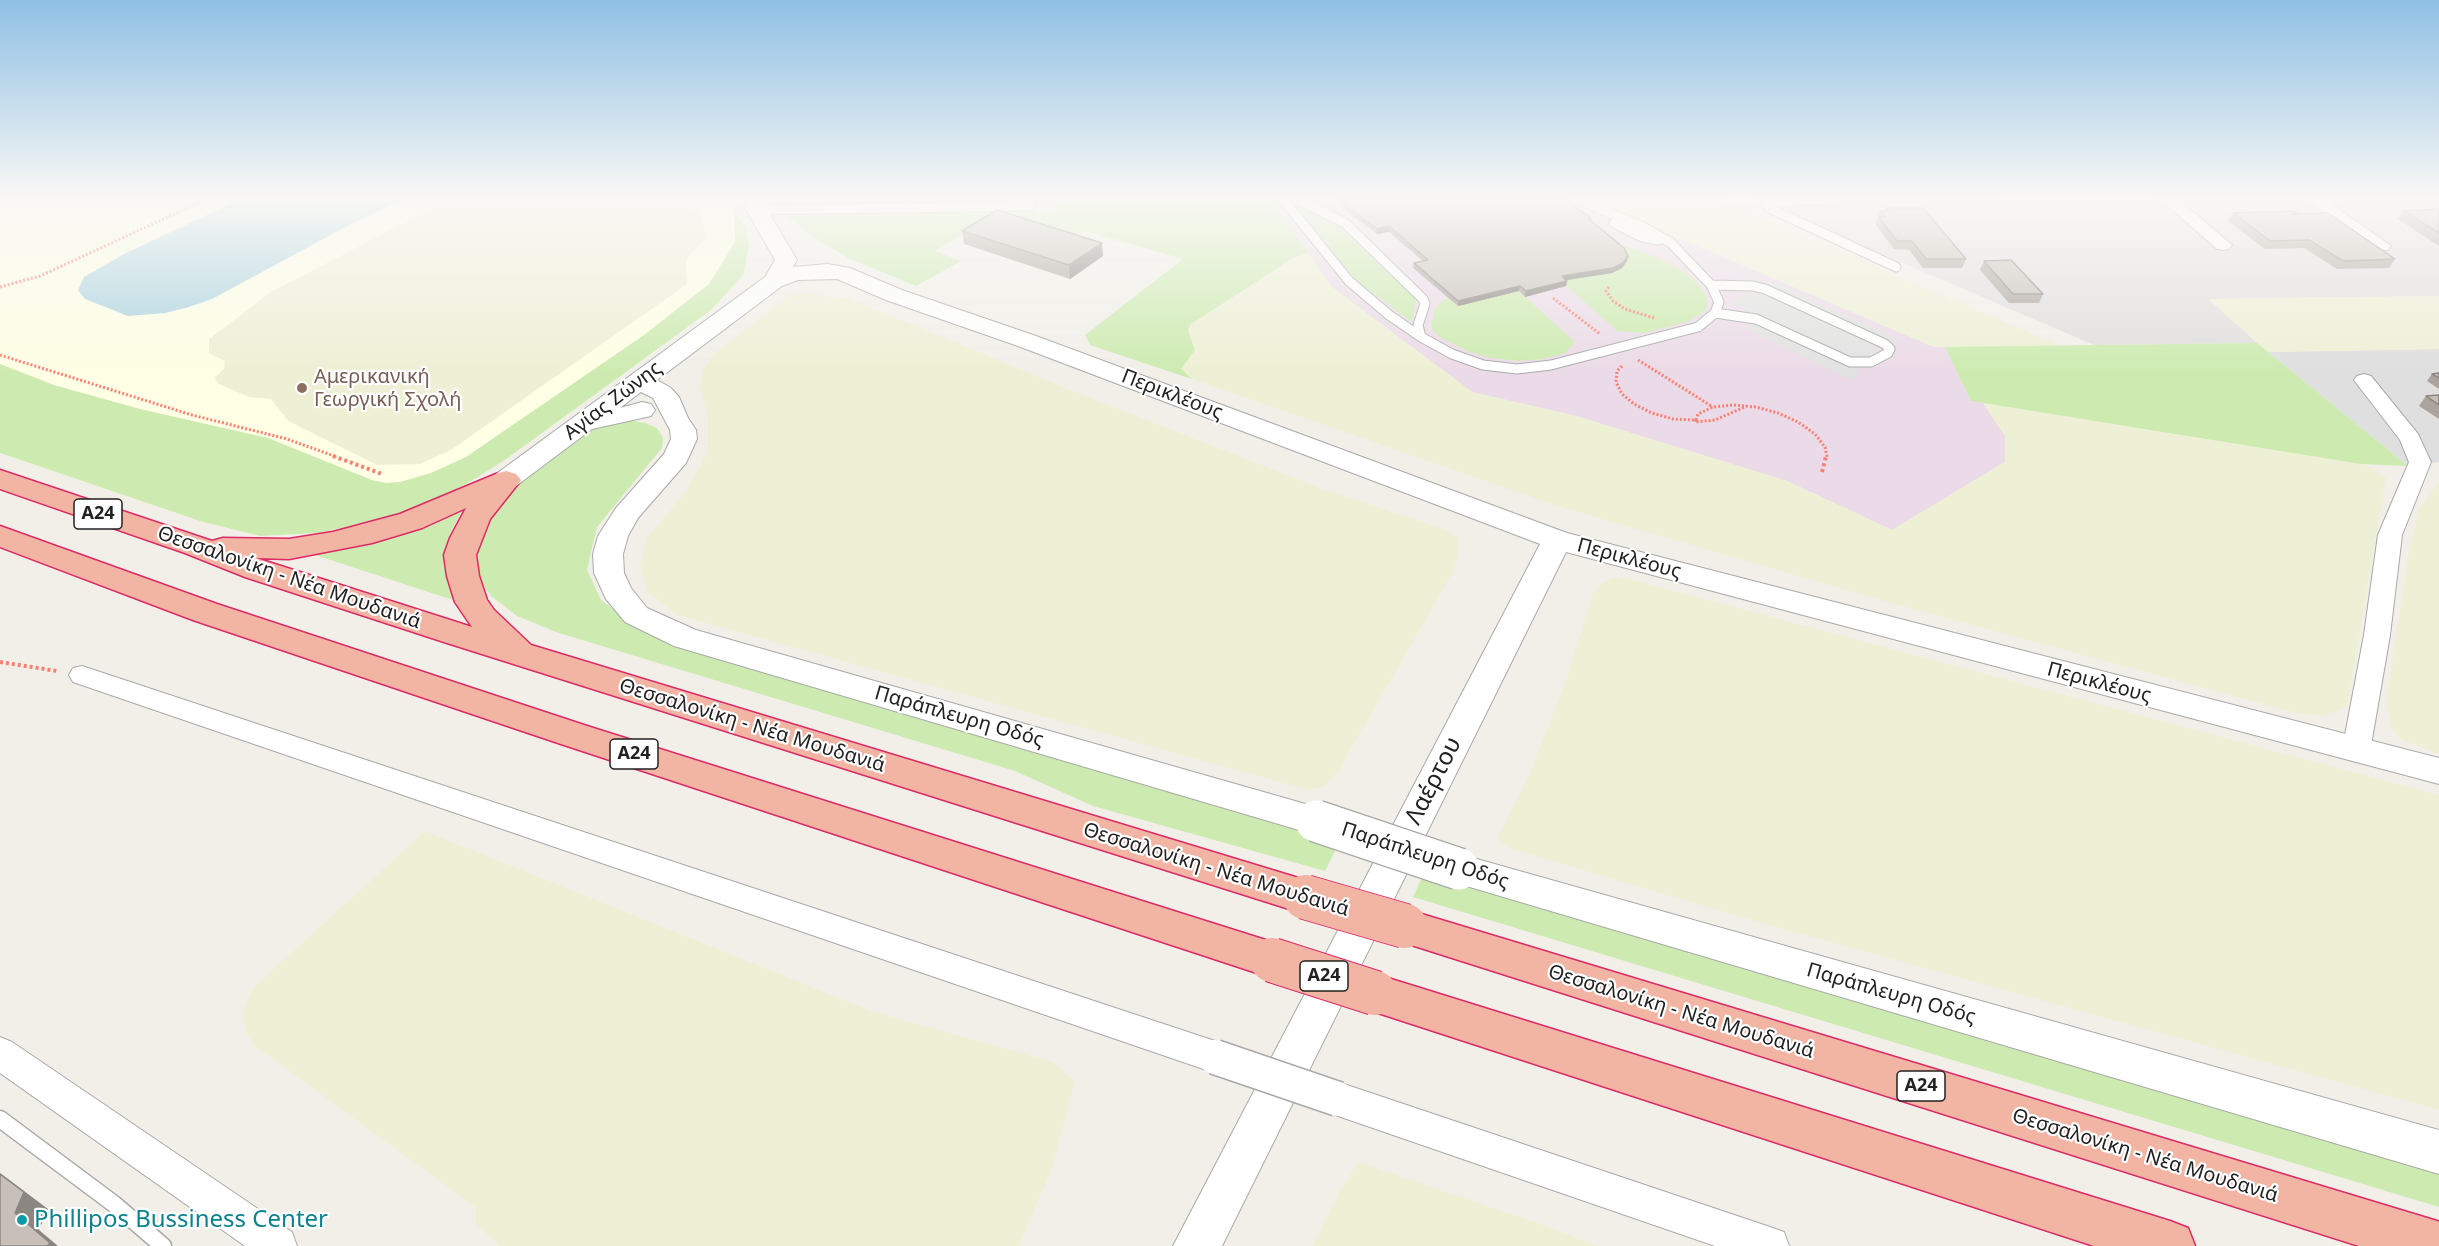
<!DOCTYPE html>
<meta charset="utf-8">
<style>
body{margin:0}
canvas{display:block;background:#f2efe9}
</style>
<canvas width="2439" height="1246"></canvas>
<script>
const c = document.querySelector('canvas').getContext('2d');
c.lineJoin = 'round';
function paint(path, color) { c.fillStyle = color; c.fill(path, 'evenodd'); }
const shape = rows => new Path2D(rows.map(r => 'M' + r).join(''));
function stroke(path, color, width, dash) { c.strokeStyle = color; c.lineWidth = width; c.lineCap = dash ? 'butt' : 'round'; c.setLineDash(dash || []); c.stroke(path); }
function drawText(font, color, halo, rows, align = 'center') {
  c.font = font + ' "Noto Sans",sans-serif'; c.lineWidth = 4.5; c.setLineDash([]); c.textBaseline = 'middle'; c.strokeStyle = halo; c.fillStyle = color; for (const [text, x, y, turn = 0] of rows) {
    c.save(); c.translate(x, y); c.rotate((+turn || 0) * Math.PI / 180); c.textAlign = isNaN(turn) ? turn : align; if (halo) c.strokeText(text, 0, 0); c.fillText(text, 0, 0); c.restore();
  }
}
paint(shape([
 [2439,198,2439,296,2209,299,2257,343,2094,345,1775,208,1779,202,1827,199],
 [2439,349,2439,462,2408,466,2268,352]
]), '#e0dfdf');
paint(shape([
 [778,198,1154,198,1045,203,775,204],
 [1268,198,1586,198,1934,347,1945,347,1971,401,1983,403,2005,436,2005,462,1892,530,1787,481,1576,416,1472,392,1333,288]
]), '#ebdbe8');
paint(shape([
 [0,198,725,198,746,226,749,245,744,274,711,310,505,460,465,485,380,520,319,533,260,536,203,522,0,453]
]), '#ffffe5');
paint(shape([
 [452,198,668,198,700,214,706,236,686,260,687,284,451,450,420,464,377,465,288,421,271,399,249,397,219,384,214,378,224,369,225,361,209,353,209,339,271,292],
 [1586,198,1754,198,1708,199,1731,204,2060,346,1934,347],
 [1308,253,1333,288,1472,392,1576,416,1787,481,1892,530,2005,462,2005,436,1983,403,2361,464,2375,470,2386,477,2347,707,2324,716,2296,713,1880,600,1557,506,1192,379,1181,369,1192,355,1195,346,1188,330,1196,319,1293,258],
 [802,294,848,298,1075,392,1323,489,1447,530,1458,539,1458,554,1452,574,1338,771,1324,787,1304,789,677,615,648,592,640,565,647,538,685,493,708,452,708,415,700,390,701,372,716,352,789,295],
 [2439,296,2439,349,2268,352,2208,299],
 [2439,481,2439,754,2403,740,2390,728,2387,696,2409,552,2419,510],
 [1614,577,1637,581,2439,795,2439,1110,1754,921,1509,848,1497,839,1529,776,1568,675,1593,593,1602,583],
 [425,831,871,1011,1053,1062,1075,1082,1051,1170,1019,1246,499,1246,476,1224,476,1208,254,1045,245,1031,244,1006,255,986],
 [1358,1162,1538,1223,1597,1246,1312,1246,1339,1192]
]), '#eef0d5');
paint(shape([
 [778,198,871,198,870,204,777,205,775,204],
 [1154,198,1268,198,1308,253,1293,258,1191,324,1188,330,1195,350,1181,369,1192,379,1090,345,1085,335,1183,259,1085,231,1073,238,986,220,935,251,961,261,916,286,848,258,813,237,786,215,1054,211,1053,203],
 [1303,208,1338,226,1413,297,1416,301,1412,320,1409,320,1357,281,1300,209],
 [734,212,746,226,749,245,744,274,711,310,505,460,465,485,412,511,380,520,319,533,260,536,203,522,0,453,0,364,54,385,140,409,268,438,372,480,386,483,400,482,431,473,466,457,644,335,709,284,735,242],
 [1619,244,1654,256,1685,272,1697,283,1705,294,1708,303,1705,311,1689,321,1645,333,1617,331,1545,266,1612,273,1625,264],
 [1519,291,1575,342,1565,353,1543,359,1518,361,1491,358,1467,351,1439,337,1431,327,1435,308,1447,297,1458,306],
 [2257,343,2408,466,2361,464,1971,401,1945,347],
 [626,420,645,423,657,428,663,438,662,448,597,527,587,570,601,600,634,624,1340,841,1325,871,1093,806,1015,771,559,633,517,616,491,596,474,573,473,543,497,498,587,430],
 [473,500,462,511,450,533,443,557,447,579,456,598,453,600,309,553],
 [1428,864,2439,1166,2439,1207,1413,897]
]), '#cdebb0');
paint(shape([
 [1743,277,1775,283,1900,340,1885,344,1862,362,1855,379,1849,379,1745,328,1756,319,1763,317,1731,302,1750,293,1735,285]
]), '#e2e2e2');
paint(shape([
 [243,198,407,198,351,224,212,299,189,307,165,313,128,316,85,299,78,290,84,277,124,254]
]), '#aad3df');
const serviceFar1 = shape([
 [1282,198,1349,281,1389,315,1421,337,1452,354,1483,365,1517,369,1551,365,1698,327,1715,313,1719,302,1711,285,1671,243,1643,227,1575,198],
 [1295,198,1345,223,1423,299,1425,304,1418,325,1421,337],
 [1769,204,1769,208,1896,267],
 [757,210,1030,206,1031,198],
 [1614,223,1642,237,1659,240],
 [1711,285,1753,286,1765,289,1885,344,1890,349,1888,353,1871,362,1850,362,1756,319,1715,313]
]);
const service = shape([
 [0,1119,114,1204,163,1246]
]);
const minor = shape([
 [1769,198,1849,198,1841,203,1779,206,1769,209,1763,208,1761,204,1769,198],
 [2159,198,2177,198,2232,245,2229,249,2223,250,2217,249,2159,198],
 [2304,198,2323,198,2391,246,2388,250,2376,250,2304,198],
 [2364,374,2371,376,2418,434,2431,462,2402,535,2390,635,2370,751,2366,758,2356,762,2346,758,2342,751,2364,635,2378,535,2409,462,2400,440,2354,380,2357,376,2364,374],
 [82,666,1215,1041,1227,1046,1232,1057,1227,1068,1215,1073,73,682,69,675,73,668,82,666],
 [0,1037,12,1042,292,1232,297,1246,245,1246,0,1073,0,1037],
 [1338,1082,1770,1227,1784,1232,1789,1246,1715,1246,1338,1116,1326,1111,1320,1099,1326,1087,1338,1082]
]);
const tertiary = shape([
 [749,198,770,198,765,206,797,260,793,267,828,264,850,268,902,290,1036,336,1567,533,2439,758,2439,784,1566,552,1222,1246,1173,1246,1540,544,1018,346,886,300,837,279,798,280,782,286,657,380,671,388,679,397,688,418,696,430,697,439,686,463,638,518,628,536,623,554,624,573,631,588,647,608,696,630,1316,807,1329,811,1334,821,1329,831,1316,835,674,646,625,622,606,599,594,573,593,554,598,536,616,508,664,454,671,439,670,430,653,398,641,392,620,408,642,402,651,404,655,410,651,416,592,429,516,486,506,488,496,486,492,480,496,474,765,277,775,260,744,206,749,198],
 [1459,854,2439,1130,2439,1174,1446,880,1440,869,1446,858,1459,854]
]);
const trunk = shape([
 [0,470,212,541,223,538,289,539,333,532,400,514,496,474,506,471,516,474,521,480,490,519,476,555,479,576,487,600,494,610,531,645,1305,880,1319,885,1325,897,1319,909,1305,914,444,642,245,577,185,553,0,489,0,470],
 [466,508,450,538,444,555,447,576,455,602,472,627,256,558,289,559,372,543,422,528,466,508],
 [0,526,217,604,587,726,1272,942,1287,947,1293,960,1287,973,1272,978,561,744,193,620,0,547,0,526],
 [1405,909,2437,1221,2439,1222,2439,1246,2359,1246,1405,943,1390,938,1384,926,1390,914,1405,909],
 [1375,974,2170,1221,2188,1228,2195,1246,2094,1246,1375,1012,1360,1006,1354,993,1360,980,1375,974]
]);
stroke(serviceFar1, '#a9a9a9', 11);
stroke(service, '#a9a9a9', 19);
stroke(minor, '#a9a9a9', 2);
stroke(tertiary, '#a9a9a9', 2);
stroke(trunk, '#dc2a67', 3);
stroke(shape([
 [0,287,40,276,209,198],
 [1609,287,1606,291,1613,301,1625,309,1654,318],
 [1553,298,1600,334],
 [0,355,192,415,287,439,337,457],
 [1638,360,1713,407],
 [1622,366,1617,371,1616,382,1622,394,1634,404,1652,413,1673,419,1696,420,1695,422,1715,420,1747,406],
 [1696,420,1698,414,1713,407,1733,405,1756,407,1778,413,1798,422,1815,434,1825,447,1827,457]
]), '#fa8072', 3, [2, 2]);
stroke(shape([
 [333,456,382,474],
 [1822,472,1826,456],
 [0,662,57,671]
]), '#fa8072', 4, [3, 3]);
stroke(serviceFar1, '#fff', 9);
stroke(service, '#fff', 16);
paint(minor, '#fff');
paint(tertiary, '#fff');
paint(trunk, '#f2b4a3');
const minorBridge = shape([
 [1215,1057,1338,1099]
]);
const tertiaryBridge = shape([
 [1316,821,1459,869]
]);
const trunkBridge = shape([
 [1305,897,1405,926],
 [1272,960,1375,993]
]);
stroke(minorBridge, '#a9a9a9', 37, []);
stroke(tertiaryBridge, '#a9a9a9', 44, []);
stroke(trunkBridge, '#dc2a67', 46, []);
stroke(minorBridge, '#fff', 34);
stroke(tertiaryBridge, '#fff', 41);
stroke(trunkBridge, '#f2b4a3', 44);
paint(shape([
 [1333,198,1562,198,1591,221,1628,256,1627,261,1622,268,1612,273,1566,280,1567,281,1566,286,1525,297,1519,291,1458,306,1413,268,1414,263,1423,261,1389,232,1377,234,1348,212],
 [1886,208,1966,259,1962,268,1923,268,1909,250,1894,249,1876,225,1880,211,1885,211],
 [2439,209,2439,246,2398,219,2404,211],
 [2233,213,2295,214,2395,259,2389,268,2337,269,2304,248,2265,249,2228,221],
 [962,231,1103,256,1070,279,964,244],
 [1984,261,2043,294,2039,303,2009,303,1980,270],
 [2439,373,2439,389,2427,381,2432,374],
 [2439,395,2439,419,2419,406,2426,396]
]), '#aba49e');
paint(shape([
 [1389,226,1389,232,1377,234,1377,229],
 [1102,243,1103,256,1070,279,1069,265],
 [1628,256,1627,261,1622,268,1612,273,1561,281,1562,276],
 [1567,281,1566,286,1525,297,1526,291],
 [1520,286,1519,291,1458,306,1458,301],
 [0,1173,48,1209,39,1230,58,1246,47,1246,15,1213]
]), '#8b8681');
const building = shape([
 [1339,198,1562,198,1591,218,1589,219,1624,248,1628,256,1623,263,1613,268,1562,276,1567,281,1526,291,1520,286,1458,301,1414,263,1428,260,1389,226,1377,229,1348,207,1339,198],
 [1886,208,1923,208,1966,259,1926,259,1912,241,1897,241,1879,217,1885,217,1880,211,1889,211,1886,208],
 [2439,209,2439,233,2404,211,2439,209],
 [997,210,1102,243,1069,265,962,231,997,210],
 [2297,211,2292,214,2328,213,2395,259,2343,261,2309,240,2270,241,2233,213,2297,211],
 [2011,260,2043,294,2013,294,1984,261,2011,260],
 [2439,373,2439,378,2432,374,2439,373],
 [2439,395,2439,405,2426,396,2439,395],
 [0,1174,24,1192,15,1213,50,1243,47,1246,0,1246,0,1174]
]);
paint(building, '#c7bfb8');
stroke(building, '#8b8681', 1.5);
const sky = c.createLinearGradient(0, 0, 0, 373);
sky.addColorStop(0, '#8fc0e4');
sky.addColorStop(0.53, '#f9f8f5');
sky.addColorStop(1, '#f9f8f500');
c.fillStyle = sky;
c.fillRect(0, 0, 2439, 373);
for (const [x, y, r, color] of [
 [302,388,6,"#8d6e63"],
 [22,1220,6,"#0f9aa8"]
]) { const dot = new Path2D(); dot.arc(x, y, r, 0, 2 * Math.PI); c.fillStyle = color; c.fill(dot); stroke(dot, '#fff', 2); }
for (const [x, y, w] of [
 [98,514,48],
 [634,754,48],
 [1324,976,48],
 [1921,1086,48]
]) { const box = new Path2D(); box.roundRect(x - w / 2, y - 15, w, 30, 4.5); c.fillStyle = '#fff'; c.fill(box); stroke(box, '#222', 1.5); }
drawText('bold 18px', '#222', null, [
 ["Α24",98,514],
 ["Α24",634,754],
 ["Α24",1324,976],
 ["Α24",1921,1086]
]);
drawText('20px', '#785e54', '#fff', [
 ["Αμερικανική",314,377],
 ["Γεωργική Σχολή",314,400]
], 'left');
drawText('20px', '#222', '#fff', [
 ["Περικλέους",1172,395,21],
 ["Αγίας Ζώνης",613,401,-37],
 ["Περικλέους",1629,559,15],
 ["Θεσσαλονίκη - Νέα Μουδανιά",289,578,19],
 ["Περικλέους",2099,683,15],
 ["Παράπλευρη Οδός",959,717,16],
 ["Θεσσαλονίκη - Νέα Μουδανιά",752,726,17],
 ["Παράπλευρη Οδός",1425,856,18],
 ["Θεσσαλονίκη - Νέα Μουδανιά",1216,870,17],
 ["Παράπλευρη Οδός",1891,994,16],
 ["Θεσσαλονίκη - Νέα Μουδανιά",1681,1012,17],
 ["Θεσσαλονίκη - Νέα Μουδανιά",2145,1156,17]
]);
drawText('24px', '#222', '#fff', [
 ["Λαέρτου",1434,781,-63]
]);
drawText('24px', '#0d838f', '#fff', [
 ["Phillipos Bussiness Center",34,1220]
], 'left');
</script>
